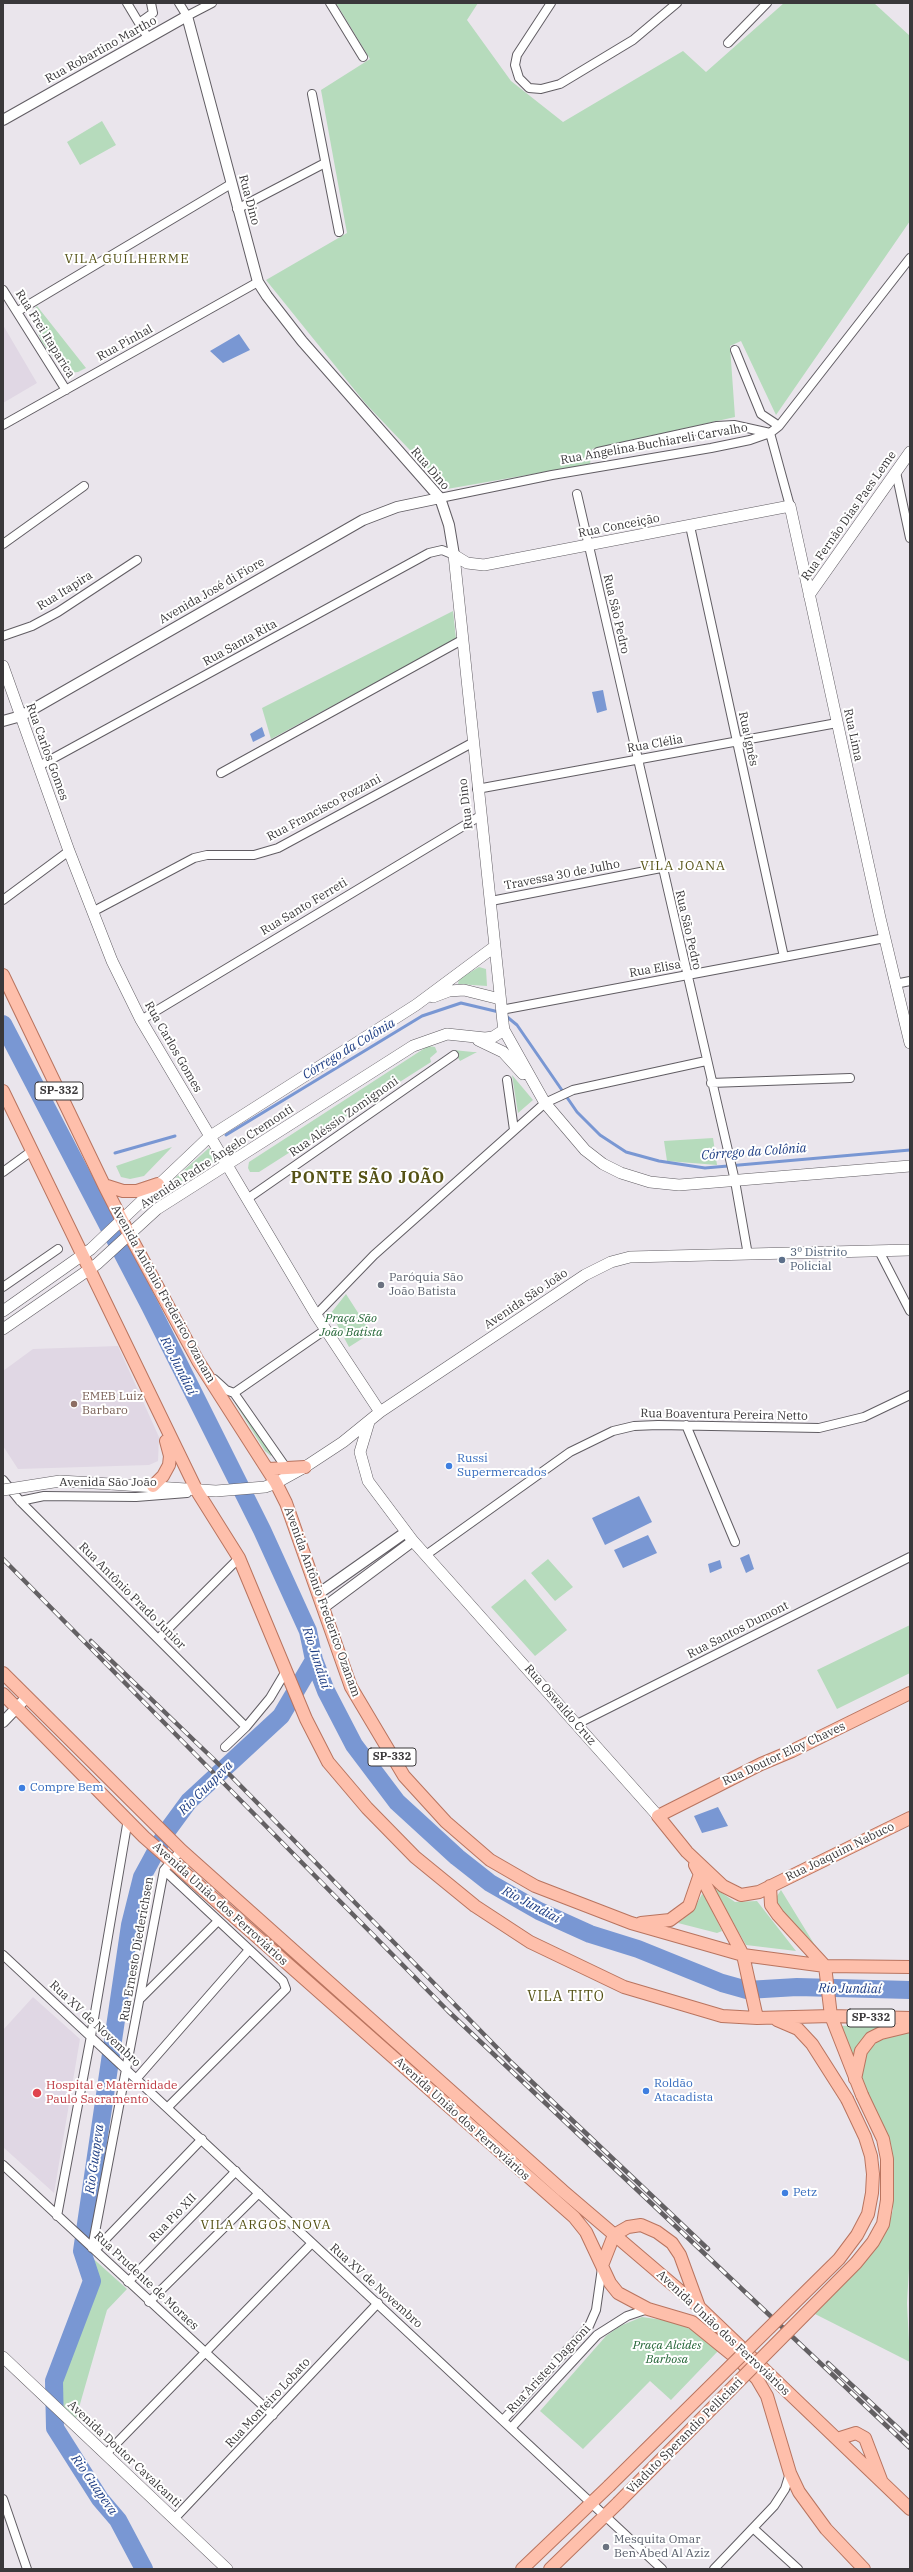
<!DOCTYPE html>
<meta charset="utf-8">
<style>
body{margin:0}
#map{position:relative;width:913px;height:2572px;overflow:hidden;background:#eae5ec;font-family:"IBM Plex Serif",serif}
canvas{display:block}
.frame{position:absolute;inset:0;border:4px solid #3a383a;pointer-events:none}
</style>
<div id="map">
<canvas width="913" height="2572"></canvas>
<div class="frame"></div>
</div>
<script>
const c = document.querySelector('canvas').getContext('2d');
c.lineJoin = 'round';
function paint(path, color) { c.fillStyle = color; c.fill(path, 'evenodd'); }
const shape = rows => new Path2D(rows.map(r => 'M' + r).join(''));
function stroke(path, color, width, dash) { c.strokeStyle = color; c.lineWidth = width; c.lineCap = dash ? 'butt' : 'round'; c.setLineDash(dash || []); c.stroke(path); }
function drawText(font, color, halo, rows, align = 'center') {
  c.font = font + ' "IBM Plex Serif",serif'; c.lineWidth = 4; c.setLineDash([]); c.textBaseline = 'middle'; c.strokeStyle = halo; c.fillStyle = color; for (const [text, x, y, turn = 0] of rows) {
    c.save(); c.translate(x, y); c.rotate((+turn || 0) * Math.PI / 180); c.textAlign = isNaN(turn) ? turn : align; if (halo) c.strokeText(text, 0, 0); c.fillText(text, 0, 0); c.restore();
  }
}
paint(shape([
 [3,325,37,383,3,403],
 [118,1346,159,1437,158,1461,149,1465,18,1469,3,1446,3,1371,33,1349],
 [33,1997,80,2039,54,2193,3,2147,3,2030]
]), '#e0d7e4');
paint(shape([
 [336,3,478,3,467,20,511,81,563,122,683,51,706,72,784,3,874,3,910,36,910,221,776,415,741,341,730,346,735,417,592,449,590,464,447,489,366,404,266,280,347,233,321,90,370,59],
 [102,121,116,145,80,165,67,142],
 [37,306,86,368,78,372,69,373,60,366,42,342,31,318,31,313],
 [453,611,456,639,271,739,262,708],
 [479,967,486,969,487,986,458,984,459,979],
 [428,1046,435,1047,437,1052,430,1058,431,1062,259,1172,250,1172,248,1168,249,1162],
 [453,1050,473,1052,477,1052,460,1061],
 [512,1075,533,1100,518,1113],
 [713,1138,717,1165,667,1161,664,1141],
 [172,1147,144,1176,130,1179,121,1177,116,1166],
 [209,1148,217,1160,148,1202],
 [346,1294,371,1333,349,1347,331,1313],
 [235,1403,241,1403,273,1453,271,1456,265,1451],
 [548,1559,573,1587,555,1601,531,1573],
 [525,1579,567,1630,535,1656,491,1607],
 [910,1625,910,1673,837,1709,817,1670],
 [712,1886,735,1902,757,1901,796,1951,746,1945],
 [781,1890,816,1947,805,1939,779,1908,775,1899],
 [702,1894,705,1896,722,1931,717,1933,678,1923,693,1911],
 [908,2024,881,2030,854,2068,837,2026],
 [904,2033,910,2033,910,2251,907,2303,910,2362,815,2314,864,2262,887,2229,893,2210,891,2144,859,2077,865,2052,881,2039],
 [87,2253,127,2289,107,2310,76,2418,60,2406,63,2375,87,2313,96,2278],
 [642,2317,677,2322,696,2332,718,2351,671,2400,650,2381,583,2449,540,2411,606,2336,620,2326]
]), '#b6dbbc');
paint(shape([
 [239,334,250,350,223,363,210,351],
 [603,690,607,710,597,713,592,692],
 [262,727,265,736,253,742,250,734],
 [639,1496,652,1522,605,1545,592,1518],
 [648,1535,657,1553,623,1568,614,1550],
 [749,1554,754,1569,746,1573,740,1558],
 [720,1560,722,1568,710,1573,708,1564],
 [718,1807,728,1826,702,1833,694,1816]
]), '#7997d3');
stroke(shape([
 [506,1016,517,1025,577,1112,600,1135,626,1152,659,1161,705,1168,910,1150],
 [226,1135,422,1016,461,1003,499,1012],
 [115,1153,175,1136]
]), '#7997d3', 3);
stroke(shape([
 [3,1024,150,1306,262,1530,308,1631,314,1660,326,1691,354,1745,397,1802,457,1857,490,1883,539,1911,590,1934,638,1949,722,1983,747,1990,797,1987,910,1990],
 [144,2569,118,2520,100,2499,55,2428,54,2381,92,2281,82,2251,130,1925,142,1877,167,1831,189,1801,281,1716,314,1660]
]), '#7997d3', 18);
const minor = shape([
 [127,3,148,38],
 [179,3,187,16,212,3],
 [330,3,363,57],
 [551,3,517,55,515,65,519,78,529,88,541,89,560,84,633,40,677,3],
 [139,23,153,13,151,3],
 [728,43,767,3],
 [312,94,339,232],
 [237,209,325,163],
 [3,290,66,390],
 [18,311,231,184],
 [735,350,761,414,779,426],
 [3,425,258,282],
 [770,433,790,506],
 [598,452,717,426,734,425,770,433],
 [896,472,910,538],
 [577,494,735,1181,748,1255],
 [440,498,552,475,711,448,750,440,770,433,779,426,910,258],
 [690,526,784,957],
 [3,544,84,486],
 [3,636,32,626,58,612,137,560],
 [39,766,429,553,442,550,454,555],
 [221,773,462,640],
 [477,789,837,723],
 [3,900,69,851],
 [491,901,661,868],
 [94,911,194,858,207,855,254,855,278,848,472,743],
 [895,984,910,981],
 [501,1010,885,938],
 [141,1020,480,816],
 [507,1080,514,1130],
 [711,1083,850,1078],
 [3,1172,33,1150],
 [247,1199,454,1055],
 [879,1251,910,1311],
 [3,1287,58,1249],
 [316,1315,374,1255,545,1103,573,1090,706,1061],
 [214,1379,226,1390,234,1393,287,1469],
 [234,1393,325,1330],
 [686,1425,735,1542],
 [3,1480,20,1501,246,1727],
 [20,1501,44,1496,136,1497,187,1493],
 [426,1555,570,1452,613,1431,634,1426,658,1425,819,1428,864,1417,910,1395],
 [158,1639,239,1558],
 [577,1724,910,1557],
 [225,1747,246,1727,270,1698,286,1671],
 [164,1870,283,1981,286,1989,168,2107],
 [3,1955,662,2569],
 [141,1998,218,1921],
 [137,2078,249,1950],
 [3,2165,273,2415],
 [57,2216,91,2036,128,1819],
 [92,2248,164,1870,181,1850],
 [95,2250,202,2139],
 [128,2282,236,2171],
 [149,2302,259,2193],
 [504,2419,589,2326,596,2310,602,2268],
 [512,2427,597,2335,627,2316,648,2309],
 [106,2454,312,2243],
 [3,2499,27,2569],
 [174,2519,378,2303],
 [753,2528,798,2569],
 [714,2569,774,2506,785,2489,790,2473]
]);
const tertiary = shape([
 [3,120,187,16,258,282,267,296,302,341,440,498,449,525,454,555],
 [3,721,21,716,363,520,397,507,440,498],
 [318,1594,406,1532],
 [323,1608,413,1541],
 [3,1722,26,1698]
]);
const secondary = shape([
 [454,555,503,1023,504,1030,545,1103,585,1150,603,1164,621,1173,650,1182,679,1185,910,1166],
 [454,555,467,563,484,565,790,506,880,918,910,1043],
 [809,595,910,452],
 [3,666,69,851,112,961,141,1020,316,1315,380,1412],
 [433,997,449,991,464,990,500,999],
 [478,1040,503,1052,523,1074],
 [3,1311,91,1249,209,1137,416,1005,494,947],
 [3,1329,97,1264,157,1209,413,1046,447,1034,485,1038,493,1037,504,1030],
 [369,1422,360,1452,368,1481,413,1541,658,1816],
 [111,1484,216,1491,265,1487,276,1483,305,1467,343,1442,380,1412,585,1275,611,1262,630,1257,910,1250],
 [3,2357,227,2569]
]);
const primary = shape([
 [3,975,104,1185,129,1234,198,1361,276,1483,286,1503,351,1687,404,1776,446,1822,490,1860,535,1886,631,1923,743,1955,825,1966,910,1967],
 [3,1091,197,1491,239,1558,306,1719,328,1762,367,1808,415,1857,475,1906,530,1942,624,1987,722,2016,757,2018,831,2016,910,2018],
 [104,1185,123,1191,137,1191,158,1184],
 [269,1469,305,1467],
 [153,1486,163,1476,169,1465,170,1456,166,1441],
 [3,1673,181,1850,563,2191,699,2307,910,2509],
 [910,1693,792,1751,761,1764,658,1816,687,1852,723,1886,741,1895,759,1892,910,1818],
 [3,1694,144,1837,574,2217,586,2232,610,2283,618,2293,648,2309,692,2322,740,2361,757,2379,767,2396,790,2473,799,2492,826,2529,864,2569],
 [695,1865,743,1955,757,2018],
 [770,1886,771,1905,778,1915,825,1966,831,2016,862,2095],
 [641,1923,670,1920,689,1906,700,1874],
 [777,2020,798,2029,812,2044,847,2099],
 [855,2079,861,2051,871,2038,881,2033,910,2026],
 [603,2263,614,2235,628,2227,641,2225,657,2232,672,2243,680,2255,699,2307],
 [837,2439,856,2433,865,2438,881,2480],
 [522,2569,609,2486],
 [550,2569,618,2503]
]);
stroke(minor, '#615d63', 10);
stroke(tertiary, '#615d63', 12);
stroke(secondary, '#615d63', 12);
stroke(primary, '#b9745f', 14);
stroke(minor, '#fff', 8);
stroke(tertiary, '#fff', 10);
stroke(secondary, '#fff', 11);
stroke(primary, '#febfab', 12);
const rail = shape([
 [3,1559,448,2011,910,2448],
 [91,1641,231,1776,512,2063,708,2249],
 [828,2363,910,2439]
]);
stroke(rail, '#636063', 4.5);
stroke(rail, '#fff', 3, [9]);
const secondaryBridge = shape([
 [3,1490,60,1481,111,1484]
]);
const primaryBridge = shape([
 [609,2486,839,2259,857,2235,868,2214,872,2193,873,2174,871,2156,865,2137,847,2099],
 [618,2503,856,2263,873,2242,883,2224,887,2200,887,2159,883,2139,862,2095]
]);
stroke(secondaryBridge, '#615d63', 12, []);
stroke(primaryBridge, '#b9745f', 14, []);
stroke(secondaryBridge, '#fff', 11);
stroke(primaryBridge, '#febfab', 12);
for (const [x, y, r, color] of [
 [782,1260,4,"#5c6f8a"],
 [381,1285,4,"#6b7280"],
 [74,1404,4,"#8d6e63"],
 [449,1466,4,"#3f7fe0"],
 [22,1788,4,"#3f7fe0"],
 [646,2091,4,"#3f7fe0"],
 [37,2093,5,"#e0444e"],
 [785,2193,4,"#3f7fe0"],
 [606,2547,4,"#6b7280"]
]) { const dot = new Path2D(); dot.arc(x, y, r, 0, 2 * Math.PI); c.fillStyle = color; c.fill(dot); stroke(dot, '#fff', 1.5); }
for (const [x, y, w] of [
 [59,1091,48],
 [392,1757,48],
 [871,2018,48]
]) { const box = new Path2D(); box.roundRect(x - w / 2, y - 9, w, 18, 3); c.fillStyle = '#fff'; c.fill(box); stroke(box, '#3a383a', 1); }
drawText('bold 11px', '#3a383a', null, [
 ["SP-332",59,1091],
 ["SP-332",392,1757],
 ["SP-332",871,2018]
]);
drawText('12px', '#3a383a', '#fff', [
 ["Rua Robartino Martho",101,50,-29],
 ["Rua Dino",249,200,75],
 ["Rua Frei Itaparica",45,334,58],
 ["Rua Pinhal",125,343,-29],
 ["Rua Angelina Buchiareli Carvalho",654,444,-10],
 ["Rua Dino",430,469,49],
 ["Rua Fernão Dias Paes Leme",849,516,-55],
 ["Rua Conceição",619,526,-11],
 ["Rua Itapira",65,591,-32],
 ["Avenida José di Fiore",212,591,-30],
 ["Rua São Pedro",616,614,77],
 ["Rua Santa Rita",240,643,-29],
 ["Rua Lima",853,735,78],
 ["Rua Ignês",748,739,78],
 ["Rua Clélia",655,744,-10],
 ["Rua Carlos Gomes",47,752,70],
 ["Rua Dino",466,804,-97],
 ["Rua Francisco Pozzani",324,808,-28],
 ["Travessa 30 de Julho",562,875,-11],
 ["Rua Santo Ferreti",304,907,-31],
 ["Rua São Pedro",688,930,77],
 ["Rua Elisa",655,969,-10],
 ["Rua Carlos Gomes",173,1047,60],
 ["Rua Aléssio Zomignoni",344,1117,-35],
 ["Avenida Padre Ângelo Cremonti",217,1157,-33],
 ["Avenida Antônio Frederico Ozanam",163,1294,61],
 ["Avenida São João",526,1299,-34],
 ["Rua Boaventura Pereira Netto",724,1415,1],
 ["Avenida São João",108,1483],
 ["Rua Antônio Prado Junior",132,1596,45],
 ["Avenida Antônio Frederico Ozanam",322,1602,70],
 ["Rua Santos Dumont",738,1630,-27],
 ["Rua Oswaldo Cruz",560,1705,49],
 ["Rua Doutor Eloy Chaves",784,1754,-25],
 ["Rua Joaquim Nabuco",840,1852,-26],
 ["Avenida União dos Ferroviários",220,1904,42],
 ["Rua Ernesto Diederichsen",137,1949,-80],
 ["Rua XV de Novembro",95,2024,43],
 ["Avenida União dos Ferroviários",462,2119,42],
 ["Rua Pio XII",173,2218,-46],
 ["Rua Prudente de Moraes",146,2281,43],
 ["Rua XV de Novembro",376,2286,42],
 ["Avenida União dos Ferroviários",723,2333,43],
 ["Rua Aristeu Dagnoni",549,2369,-47],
 ["Rua Monteiro Lobato",268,2403,-47],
 ["Viaduto Sperandio Pelliciari",685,2436,-45],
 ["Avenida Doutor Cavalcanti",124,2454,43]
]);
drawText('12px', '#4e5e75', '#fff', [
 ["3º Distrito",790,1253],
 ["Policial",790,1267]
], 'left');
drawText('12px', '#5b616d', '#fff', [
 ["Paróquia São",389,1278],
 ["João Batista",389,1292],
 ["Mesquita Omar",614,2540],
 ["Ben Abed Al Aziz",614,2554]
], 'left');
drawText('italic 12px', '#226435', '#fff', [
 ["Praça São",351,1319],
 ["João Batista",351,1333],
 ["Praça Alcides",667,2346],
 ["Barbosa",667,2360]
]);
drawText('12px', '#785e54', '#fff', [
 ["EMEB Luiz",82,1397],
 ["Barbaro",82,1411]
], 'left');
drawText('12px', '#366cbe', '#fff', [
 ["Russi",457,1459],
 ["Supermercados",457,1473],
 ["Compre Bem",30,1788],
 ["Roldão",654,2084],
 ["Atacadista",654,2098],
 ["Petz",793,2193]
], 'left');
drawText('12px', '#be3a42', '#fff', [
 ["Hospital e Maternidade",46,2086],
 ["Paulo Sacramento",46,2100]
], 'left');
c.letterSpacing = '1px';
drawText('13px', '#555215', '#fff', [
 ["VILA GUILHERME",127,259],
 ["VILA JOANA",683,866],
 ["VILA ARGOS NOVA",266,2225]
]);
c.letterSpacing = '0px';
drawText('italic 13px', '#1d3d84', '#fff', [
 ["Córrego da Colônia",349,1049,-31],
 ["Córrego da Colônia",754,1152,-4],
 ["Rio Jundiaí",178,1366,63],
 ["Rio Jundiaí",316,1658,72],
 ["Rio Guapeva",206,1788,-45],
 ["Rio Jundiaí",531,1905,28],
 ["Rio Jundiaí",850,1989,1],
 ["Rio Guapeva",95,2159,-82],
 ["Rio Guapeva",94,2485,55]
]);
c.letterSpacing = '1px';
drawText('14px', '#555215', '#fff', [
 ["VILA TITO",566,1997]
]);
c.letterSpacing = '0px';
c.letterSpacing = '1px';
drawText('bold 16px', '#555215', '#fff', [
 ["PONTE SÃO JOÃO",368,1178]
]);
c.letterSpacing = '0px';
</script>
